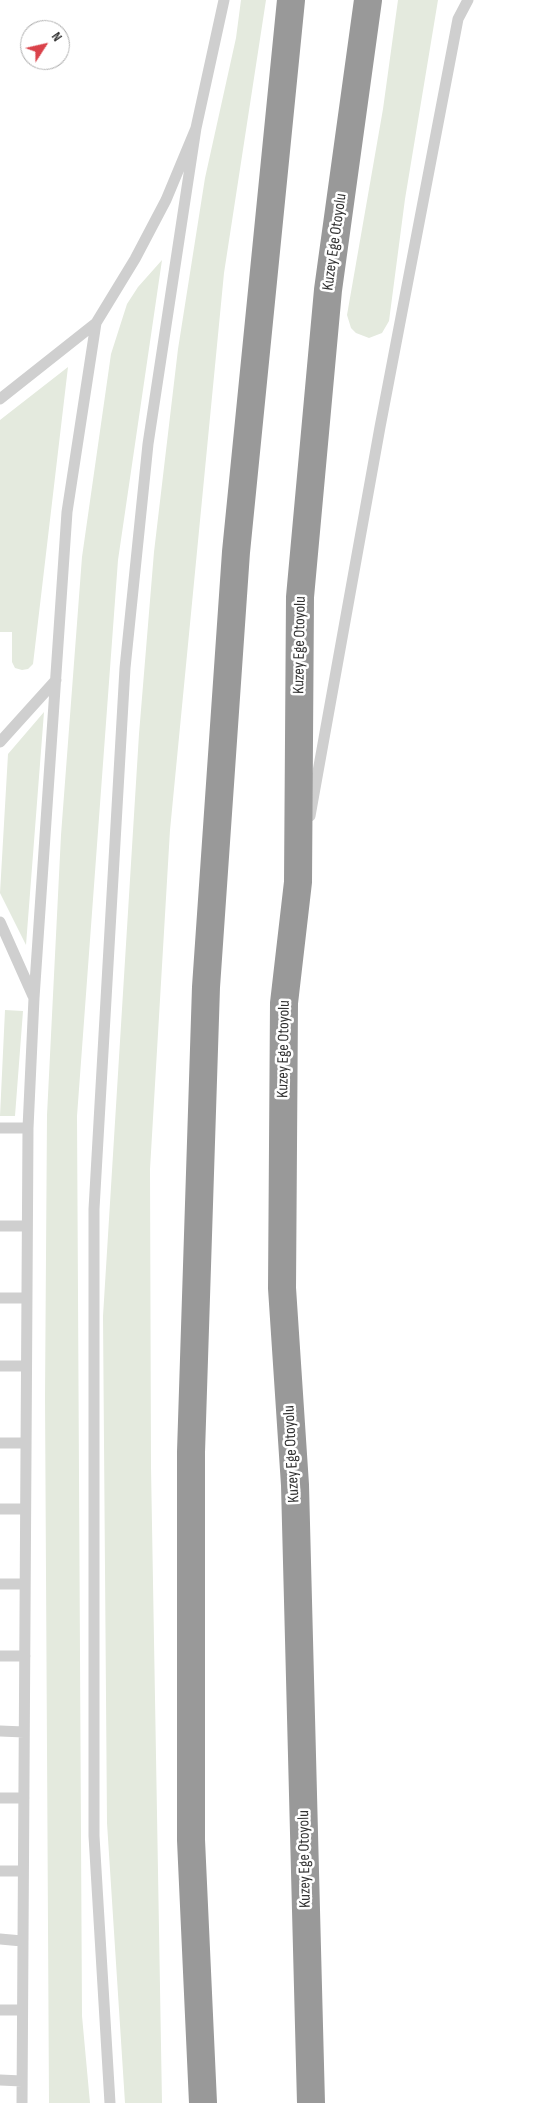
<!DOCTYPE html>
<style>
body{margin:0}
#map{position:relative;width:553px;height:2103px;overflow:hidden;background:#fff;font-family:"Sofia Sans Condensed",sans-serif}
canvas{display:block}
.north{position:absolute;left:20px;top:20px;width:50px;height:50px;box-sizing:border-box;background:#fff;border:1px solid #adadad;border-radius:50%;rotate:55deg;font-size:14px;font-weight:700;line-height:20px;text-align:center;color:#323232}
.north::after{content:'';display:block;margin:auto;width:18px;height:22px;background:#da424a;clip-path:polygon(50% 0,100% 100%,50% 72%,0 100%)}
</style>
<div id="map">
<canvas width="553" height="2103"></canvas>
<div class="north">N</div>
</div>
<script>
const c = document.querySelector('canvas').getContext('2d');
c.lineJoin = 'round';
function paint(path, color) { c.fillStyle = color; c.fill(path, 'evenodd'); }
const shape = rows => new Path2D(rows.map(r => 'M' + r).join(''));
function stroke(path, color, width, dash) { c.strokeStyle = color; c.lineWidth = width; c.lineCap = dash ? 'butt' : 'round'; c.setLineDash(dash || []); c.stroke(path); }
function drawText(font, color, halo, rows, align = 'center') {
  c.font = font + ' "Sofia Sans Condensed",sans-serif'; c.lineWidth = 5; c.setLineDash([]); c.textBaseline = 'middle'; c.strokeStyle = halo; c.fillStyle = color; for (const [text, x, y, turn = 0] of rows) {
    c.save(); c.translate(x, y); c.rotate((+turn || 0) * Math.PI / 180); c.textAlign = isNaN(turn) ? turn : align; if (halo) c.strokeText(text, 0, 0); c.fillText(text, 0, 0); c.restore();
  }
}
paint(shape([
 [241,0,266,0,224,273,170,830,150,1169,151,1467,162,2103,125,2103,107,1823,103,1316,139,734,154,552,178,349,205,178,236,38],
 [398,0,438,0,405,199,389,321,382,333,369,338,356,333,351,328,347,315,383,109],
 [162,260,118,560,77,1116,82,2016,90,2103,49,2103,45,1397,47,1115,61,835,82,557,111,354,127,304,138,287],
 [68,367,33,664,28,669,22,670,15,668,12,662,12,632,0,632,0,420],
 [44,712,26,945,0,893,8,754],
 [5,1010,23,1011,15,1116,0,1116]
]), '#e4eade');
stroke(shape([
 [0,399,96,323,135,259,166,200,196,128,224,0],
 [0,742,56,680],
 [310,816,380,427,458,19,468,0],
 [0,922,33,996],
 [0,1128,28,1128],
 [0,1226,27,1226],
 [0,1298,27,1298],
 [0,1366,26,1366],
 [0,1443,26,1443],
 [0,1509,25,1509],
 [0,1584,25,1584],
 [0,1656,25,1656],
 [0,1731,24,1732],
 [0,1798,24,1798],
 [0,1871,23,1871],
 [0,1939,22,1941],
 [0,2010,22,2010],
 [0,2080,22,2081],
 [22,2103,28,1128,34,998,67,512,96,323],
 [110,2103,94,1836,94,1209,125,668,148,444,196,128]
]), '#cfcfcf', 11);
stroke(shape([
 [203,2103,191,1840,191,1452,206,987,236,552,291,0],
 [311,2103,295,1485,282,1288,284,1003,298,882,300,597,328,290,368,0]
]), '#999', 28);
drawText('16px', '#323232', '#fff', [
 ["Kuzey Ege Otoyolu",335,242,-82],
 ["Kuzey Ege Otoyolu",300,645,-89],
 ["Kuzey Ege Otoyolu",284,1049,-89],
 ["Kuzey Ege Otoyolu",292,1454,-93],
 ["Kuzey Ege Otoyolu",305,1859,-91]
]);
</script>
